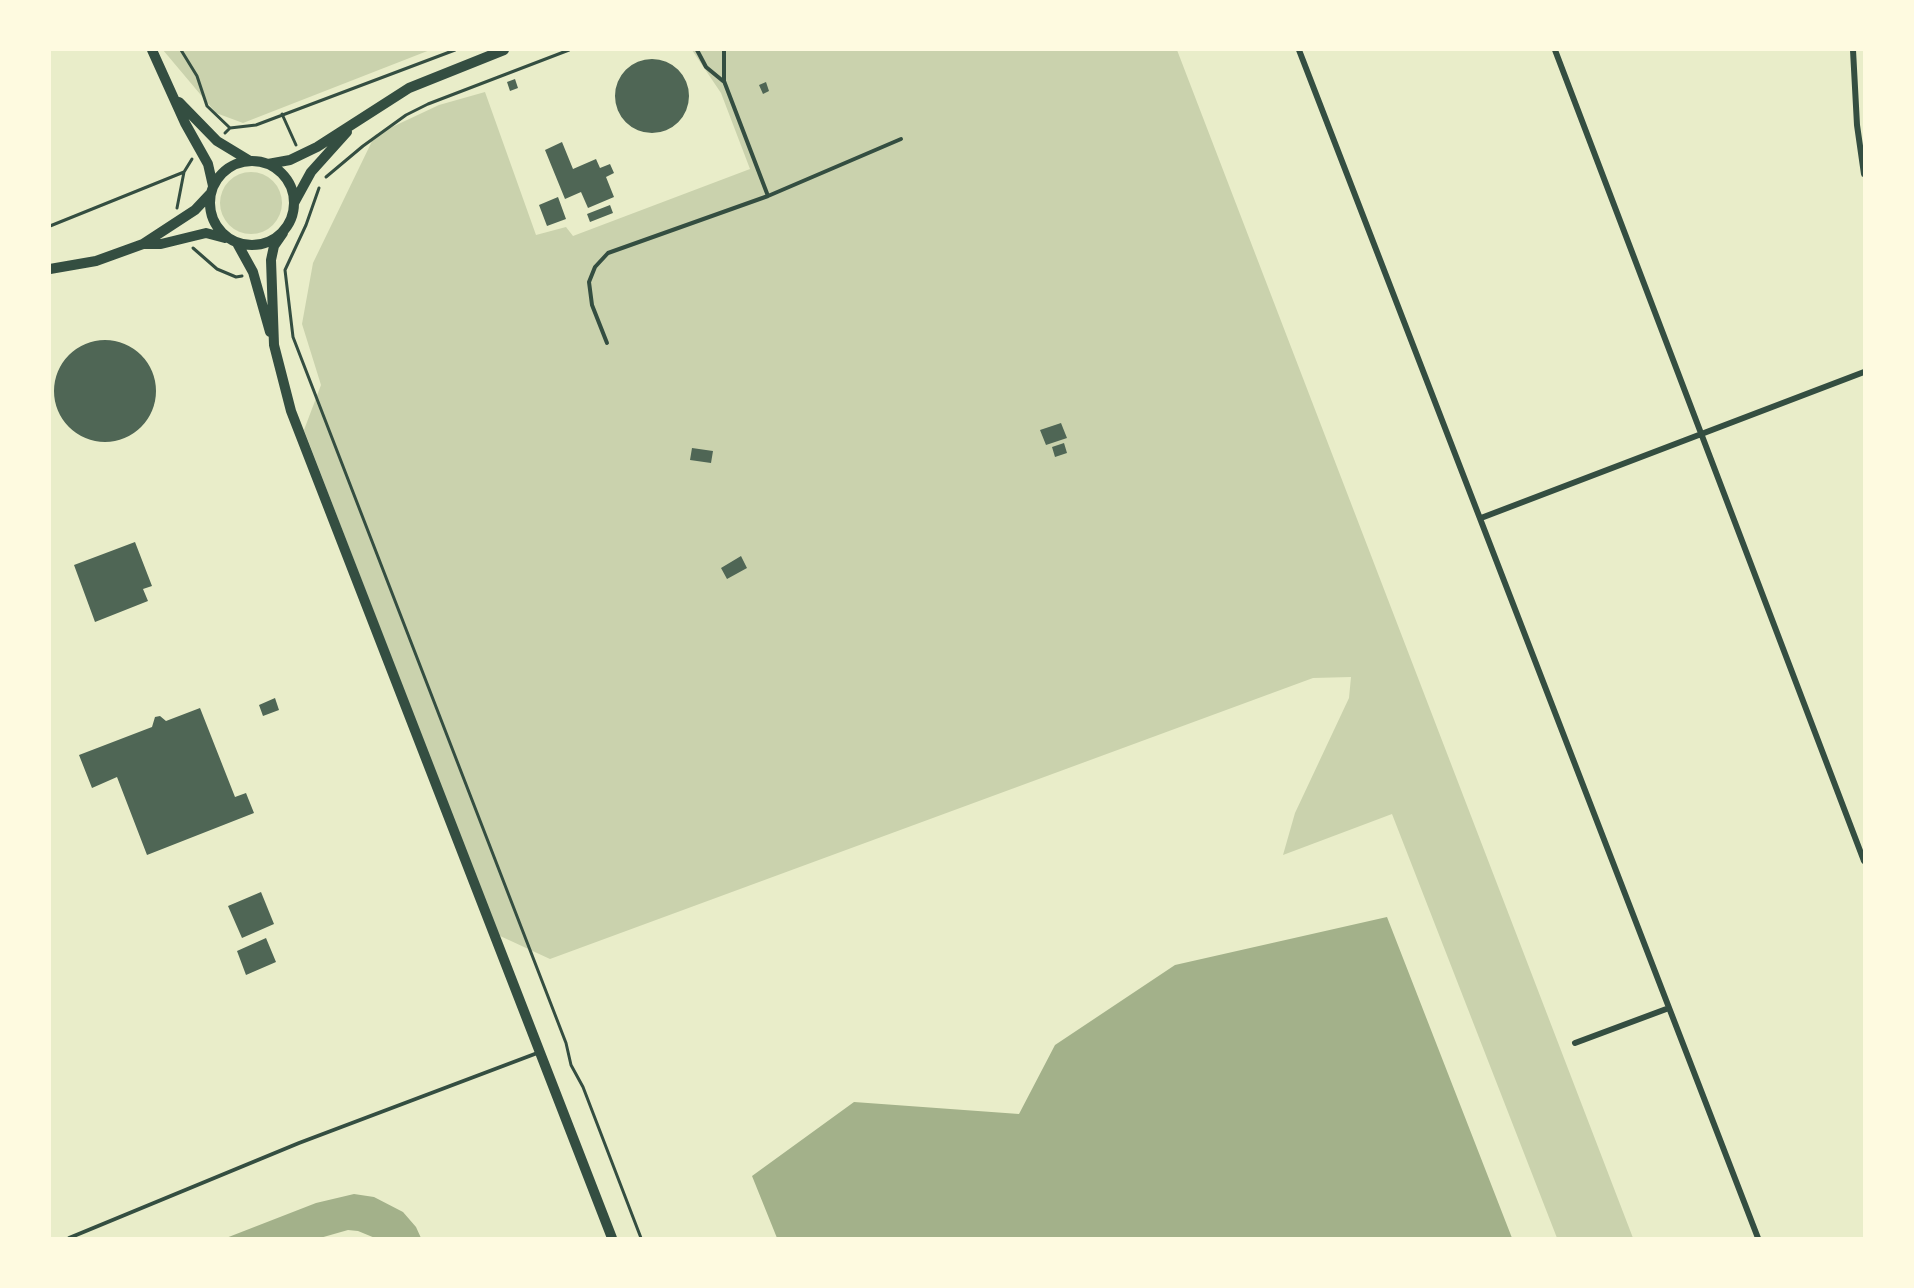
<!DOCTYPE html>
<style>
body{margin:0}
#map{position:relative;width:1914px;height:1288px;overflow:hidden;background:#e9edc9;font-family:Quicksand,sans-serif}
canvas{display:block}
.frame{position:absolute;inset:0;border:51px solid #fefae0;pointer-events:none}
</style>
<div id="map">
<canvas width="1914" height="1288"></canvas>
<div class="frame"></div>
</div>
<script>
const c = document.querySelector('canvas').getContext('2d');
c.lineJoin = 'round';
function paint(path, color) { c.fillStyle = color; c.fill(path, 'evenodd'); }
const shape = rows => new Path2D(rows.map(r => 'M' + r).join(''));
function stroke(path, color, width, dash) { c.strokeStyle = color; c.lineWidth = width; c.lineCap = dash ? 'butt' : 'round'; c.setLineDash(dash || []); c.stroke(path); }
paint(shape([
 [163,50,430,50,243,123,216,113],
 [692,50,1177,50,1633,1238,1557,1238,1392,814,1283,855,1295,813,1349,698,1351,677,1313,678,550,959,498,935,304,430,321,385,302,324,313,263,375,135,439,105,485,92,536,235,566,227,573,236,750,169,721,93],
 '220 203a31 31 0 1 1 62 0a31 31 0 1 1-62 0Z'
]), '#cad2ad');
paint(shape([
 [1387,917,1512,1238,777,1238,752,1176,854,1102,1019,1114,1055,1045,1175,965],
 [354,1194,374,1197,403,1212,416,1227,421,1238,375,1238,358,1231,348,1230,320,1238,226,1238,316,1203]
]), '#a3b18a');
paint(shape([
 '615 96a37 37 0 1 1 74 0a37 37 0 1 1-74 0Z',
 [515,79,518,88,510,91,507,82],
 [766,82,769,91,763,94,759,85],
 [562,142,573,169,596,159,600,168,610,164,614,173,606,177,614,197,588,208,581,192,565,199,545,150],
 [558,197,566,219,547,226,539,205],
 [610,205,613,213,590,222,587,214],
 '54 391a51 51 0 1 1 102 0a51 51 0 1 1-102 0Z',
 [1061,423,1067,438,1046,445,1040,430],
 [1064,443,1067,453,1055,457,1052,447],
 [692,448,713,451,711,463,690,460],
 [135,542,152,586,143,589,148,601,95,622,74,565],
 [741,556,747,568,727,579,721,568],
 [275,698,279,710,263,716,259,705],
 [200,708,235,797,246,793,254,813,147,855,117,777,92,788,79,755,152,727,155,717,160,716,166,721],
 [261,892,274,924,242,938,228,906],
 [266,938,276,962,246,975,237,951]
]), '#4f6655');
stroke(shape([
 [181,50,197,76,207,106,230,128],
 [282,114,296,145],
 [225,133,230,128,256,125,455,50],
 [326,177,363,146,406,115,428,104,569,50],
 [319,188,306,225,285,270,293,337,566,1043,571,1065,583,1087,641,1238],
 [177,208,184,172],
 [50,226,184,172,192,159],
 [193,248,217,269,236,277,242,276]
]), '#344e41', 3);
stroke(shape([
 [697,50,706,67,723,81],
 [724,50,724,81,768,196],
 [607,343,592,305,589,282,595,267,608,253,768,196,901,139],
 [69,1238,299,1143,540,1052]
]), '#344e41', 4);
stroke(shape([
 [1299,50,1758,1238],
 [1555,50,1864,861],
 [1853,50,1857,125,1864,174],
 [1481,518,1864,372],
 [1575,1043,1669,1008]
]), '#344e41', 6);
stroke(shape([
 [152,50,185,123,208,164,213,186],
 [179,102,217,141,250,161],
 '210 203a42 42 0 1 1 84 0a42 42 0 1 1-84 0Z',
 [268,164,290,160,317,147,409,88,504,50],
 [294,203,311,172,347,132],
 [283,233,274,246,271,260,274,345,291,411,612,1238],
 [237,243,253,272,270,332],
 [143,244,161,244,206,233,225,238],
 [50,269,96,261,143,244,195,210,211,193]
]), '#344e41', 10);
</script>
